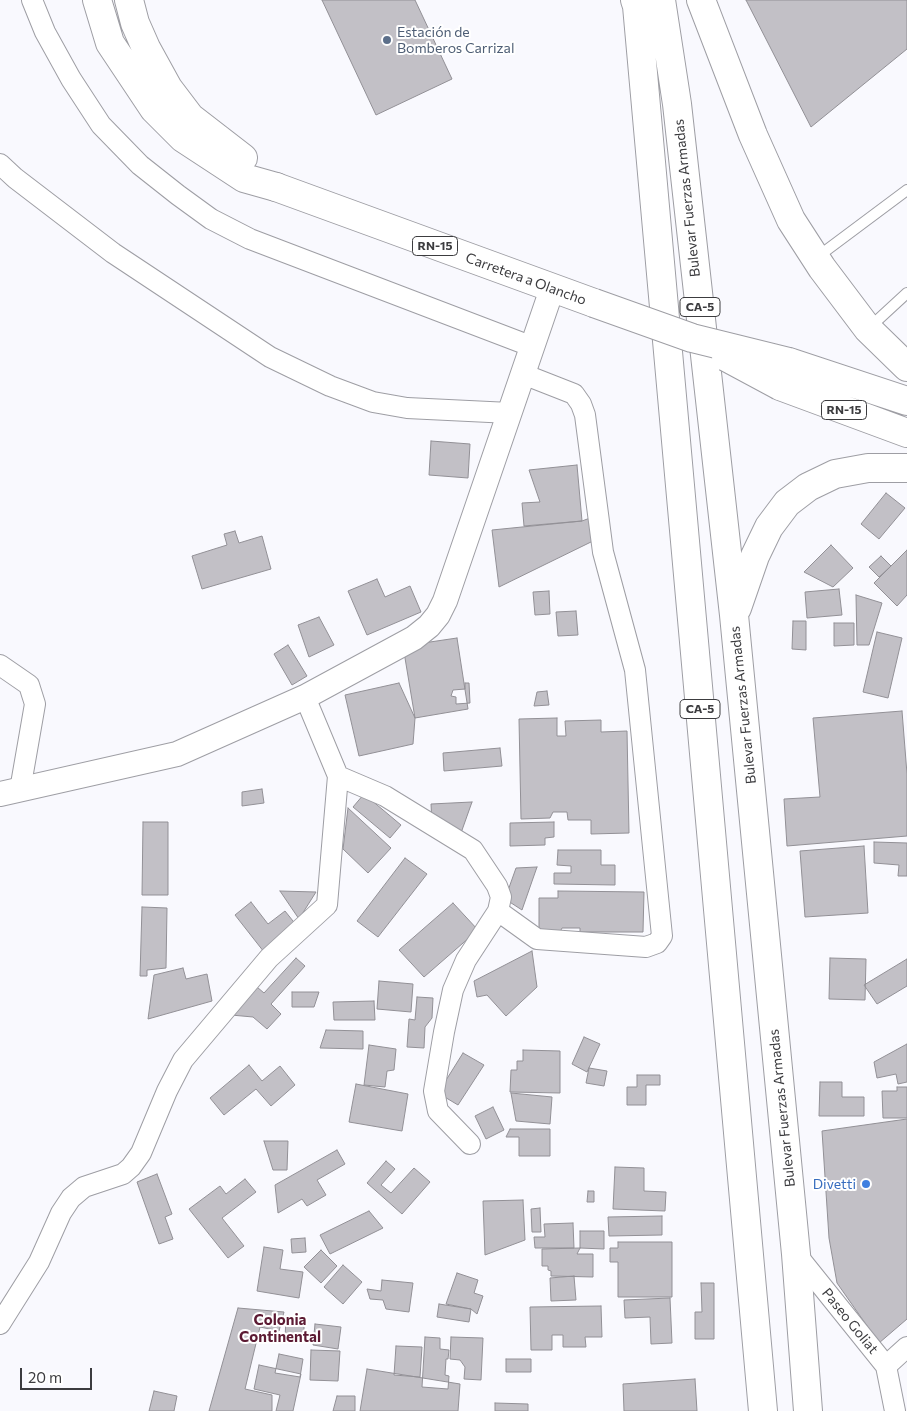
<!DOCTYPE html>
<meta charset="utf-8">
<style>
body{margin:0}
#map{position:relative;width:907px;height:1411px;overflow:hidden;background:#f9f9fe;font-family:Commissioner,sans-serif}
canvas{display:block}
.scale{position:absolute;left:20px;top:1368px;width:72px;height:22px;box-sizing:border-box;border:2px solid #3c3c3f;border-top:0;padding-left:6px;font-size:15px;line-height:18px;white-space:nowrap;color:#3c3c3f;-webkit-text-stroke:4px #fff;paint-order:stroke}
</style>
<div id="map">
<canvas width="907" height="1411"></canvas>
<div class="scale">20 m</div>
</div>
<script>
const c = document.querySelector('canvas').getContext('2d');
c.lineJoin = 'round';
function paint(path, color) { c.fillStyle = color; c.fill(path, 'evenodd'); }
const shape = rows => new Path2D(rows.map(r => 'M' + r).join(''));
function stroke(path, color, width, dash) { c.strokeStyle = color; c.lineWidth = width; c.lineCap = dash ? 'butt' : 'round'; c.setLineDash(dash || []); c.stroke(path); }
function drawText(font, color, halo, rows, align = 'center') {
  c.font = font + ' Commissioner,sans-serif'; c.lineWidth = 4; c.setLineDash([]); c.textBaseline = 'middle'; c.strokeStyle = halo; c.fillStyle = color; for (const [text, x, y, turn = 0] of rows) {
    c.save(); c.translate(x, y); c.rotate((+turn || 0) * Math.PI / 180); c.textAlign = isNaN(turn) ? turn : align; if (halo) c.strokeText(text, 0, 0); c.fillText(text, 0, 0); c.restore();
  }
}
const building = shape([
 [322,0,415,0,452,79,376,115,322,0],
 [746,0,907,0,907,49,811,127,746,0],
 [431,441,470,444,468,478,429,475,431,441],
 [577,465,582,521,524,526,522,503,540,502,529,470,577,465],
 [886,493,905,508,879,539,861,524,886,493],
 [590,518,593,541,499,587,492,530,582,521,590,518],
 [235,531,239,543,262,536,271,569,202,589,192,556,227,545,224,534,235,531],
 [831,545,853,568,833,587,804,572,831,545],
 [907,550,907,595,897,606,874,583,907,550],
 [881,556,891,566,879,577,869,567,881,556],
 [377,579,385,597,410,586,421,612,367,635,348,591,377,579],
 [839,589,842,615,807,618,805,592,839,589],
 [549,591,550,614,535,615,533,592,549,591],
 [856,595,882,603,869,645,857,645,856,595],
 [576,611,578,635,558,636,556,612,576,611],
 [319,617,334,645,309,657,298,625,319,617],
 [793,621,806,621,806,650,792,649,793,621],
 [834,623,854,623,854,645,834,646,834,623],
 [877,632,902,638,888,698,863,692,877,632],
 [457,638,468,709,415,718,403,646,457,638],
 [288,645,307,676,292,685,274,654,288,645],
 [399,683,415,718,413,744,359,756,345,695,399,683],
 [465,683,469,683,470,703,456,704,456,697,451,696,453,690,465,689,465,683],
 [547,691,549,705,534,706,537,692,547,691],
 [902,711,907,774,907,836,787,846,784,799,820,797,813,718,902,711],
 [557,718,557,736,566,736,565,721,601,720,601,732,627,731,629,833,591,834,591,820,568,820,567,812,553,812,550,818,521,819,519,719,557,718],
 [500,748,502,766,444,771,443,753,500,748],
 [262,789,264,803,242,806,242,792,262,789],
 [364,794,401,825,390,838,353,807,364,794],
 [472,802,461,833,432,823,431,804,472,802],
 [348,808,391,848,368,873,343,849,348,808],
 [143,822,168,822,168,895,142,895,143,822],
 [554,822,554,837,545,838,545,845,510,846,510,823,554,822],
 [874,842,907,843,907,876,898,876,899,865,874,863,874,842],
 [864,846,868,913,805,917,800,851,864,846],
 [558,850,601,850,601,865,615,865,615,885,554,884,554,873,571,873,571,866,557,865,558,850],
 [405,858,427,874,378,937,357,921,405,858],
 [537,867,522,910,505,899,516,868,537,867],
 [280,891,316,892,299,919,280,891],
 [558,891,644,892,643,932,580,932,580,928,562,928,560,932,539,931,539,898,558,898,558,891],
 [251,902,268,924,285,911,297,926,264,952,235,915,251,902],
 [453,903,478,930,424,977,399,950,453,903],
 [142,907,167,908,166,968,147,970,147,976,140,976,142,907],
 [532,951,537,987,506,1016,487,995,477,997,474,981,532,951],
 [296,958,305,966,271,1004,281,1014,267,1029,253,1017,231,1015,257,987,264,993,296,958],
 [830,958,866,959,865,1000,829,999,830,958],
 [907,959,907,986,877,1004,864,985,907,959],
 [183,968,186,979,207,974,212,1001,148,1019,154,975,183,968],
 [379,981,413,984,411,1012,377,1009,379,981],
 [292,992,319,992,314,1007,292,1007,292,992],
 [417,997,433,998,432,1018,425,1027,424,1048,407,1047,409,1019,415,1020,417,997],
 [374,1001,375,1020,334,1020,333,1002,374,1001],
 [326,1030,363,1031,363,1049,320,1048,326,1030],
 [584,1037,600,1044,587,1072,572,1064,584,1037],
 [907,1044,907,1082,898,1084,896,1074,877,1078,874,1062,907,1044],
 [369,1045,396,1049,394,1070,387,1071,385,1087,364,1085,369,1045],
 [523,1050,560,1051,560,1093,510,1092,511,1070,517,1070,517,1061,523,1061,523,1050],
 [463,1053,484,1065,458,1105,438,1093,463,1053],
 [249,1065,262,1081,280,1066,295,1085,271,1106,256,1089,224,1115,210,1098,249,1065],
 [589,1068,607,1071,604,1086,586,1083,589,1068],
 [637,1075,660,1075,660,1085,646,1085,646,1105,627,1105,627,1087,637,1087,637,1075],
 [820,1082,842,1082,842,1097,864,1097,864,1116,819,1116,820,1082],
 [356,1084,408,1094,402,1131,349,1122,356,1084],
 [897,1087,907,1087,907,1118,883,1118,882,1091,897,1091,897,1087],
 [511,1093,552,1097,550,1124,516,1121,511,1093],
 [493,1107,504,1130,486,1139,475,1116,493,1107],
 [907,1119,907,1319,879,1343,837,1283,829,1238,822,1131,907,1119],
 [510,1129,550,1129,550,1156,519,1156,519,1137,506,1137,510,1129],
 [264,1141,288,1141,287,1170,273,1170,264,1141],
 [337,1150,345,1164,317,1180,326,1195,307,1206,302,1199,278,1213,275,1185,337,1150],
 [386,1161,395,1169,381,1185,391,1193,414,1168,430,1182,402,1214,367,1183,386,1161],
 [615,1167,644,1168,644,1191,666,1192,665,1211,613,1209,615,1167],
 [157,1174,172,1214,165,1217,173,1239,159,1244,137,1182,157,1174],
 [245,1179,256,1192,222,1218,244,1246,228,1258,189,1209,220,1186,226,1194,245,1179],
 [588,1191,594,1191,594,1202,587,1202,588,1191],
 [523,1200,525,1240,485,1255,483,1201,523,1200],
 [540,1208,541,1232,532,1232,531,1209,540,1208],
 [369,1211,383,1228,330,1254,320,1235,369,1211],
 [662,1216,662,1235,609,1236,608,1217,662,1216],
 [573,1223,574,1248,535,1248,534,1237,545,1237,544,1224,573,1223],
 [580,1231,604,1231,604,1249,580,1248,580,1231],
 [305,1238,306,1252,292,1253,291,1239,305,1238],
 [618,1242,672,1242,672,1297,618,1297,618,1262,610,1262,610,1248,618,1248,618,1242],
 [264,1247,283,1250,280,1269,303,1272,299,1298,257,1291,264,1247],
 [580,1248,577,1254,593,1254,593,1277,551,1276,551,1271,548,1270,548,1266,542,1266,542,1249,580,1248],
 [321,1250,337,1266,321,1283,304,1267,321,1250],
 [343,1265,362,1282,343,1304,324,1287,343,1265],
 [457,1273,478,1280,474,1293,483,1296,477,1314,471,1309,446,1304,457,1273],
 [574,1276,576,1300,551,1301,550,1278,574,1276],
 [382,1280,413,1283,409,1312,386,1309,383,1300,370,1299,367,1289,381,1291,382,1280],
 [701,1283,714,1283,714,1339,695,1339,695,1312,702,1312,701,1283],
 [670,1298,672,1343,651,1344,650,1317,625,1318,624,1300,670,1298],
 [439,1304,471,1309,469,1322,437,1317,439,1304],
 [601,1306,602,1337,585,1337,586,1347,563,1347,563,1335,552,1335,552,1350,531,1350,530,1307,601,1306],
 [238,1308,284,1312,279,1331,260,1327,245,1389,272,1395,272,1411,209,1411,238,1308],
 [286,1316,304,1317,304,1340,285,1340,286,1316],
 [315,1324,341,1327,338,1349,313,1345,315,1324],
 [425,1337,440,1338,440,1349,449,1350,448,1359,446,1359,445,1375,449,1376,448,1389,422,1387,425,1337],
 [451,1337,483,1338,481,1380,464,1379,465,1367,460,1360,450,1359,451,1337],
 [396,1346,422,1347,420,1377,394,1375,396,1346],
 [311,1350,340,1351,338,1381,310,1380,311,1350],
 [279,1354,303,1359,300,1377,275,1373,279,1354],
 [506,1359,531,1359,531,1372,506,1372,506,1359],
 [259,1365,301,1374,293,1411,276,1411,280,1395,254,1389,259,1365],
 [367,1369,460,1384,458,1411,360,1411,367,1369],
 [695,1379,697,1411,624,1411,623,1384,695,1379],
 [154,1391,177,1396,174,1411,149,1411,154,1391],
 [337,1396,355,1396,355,1411,333,1411,337,1396],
 [495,1403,528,1404,528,1411,495,1411,495,1403]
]);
paint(building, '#c2c0c6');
stroke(building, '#929096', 1);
const service = shape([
 [816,258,907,190],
 [869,328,907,293]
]);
const minor = shape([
 [32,0,45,32,71,79,101,125,140,165,178,195,211,219,250,239,533,347],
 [0,164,15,178,113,253,270,357,330,386,373,402,407,408,510,413],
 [0,665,29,685,35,704,20,790],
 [338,776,385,796,473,850,497,886,501,897,498,911,466,960,453,990,444,1032,434,1091,438,1111,470,1144],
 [498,911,537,939,646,947,657,943,662,936,635,670,603,552,585,415,581,404,574,394,523,374],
 [796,1254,886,1366,895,1411],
 [0,1324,39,1262,61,1213,71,1198,84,1187,123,1174,131,1167,141,1153,167,1091,183,1060,269,958,327,905,338,776,305,697],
 [886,1366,907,1347]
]);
const tertiary = shape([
 [0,794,177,754,305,697,414,638,429,626,438,615,445,601,552,289]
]);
const primary = shape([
 [276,187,594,303],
 [789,362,907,401],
 [780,386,907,433]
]);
const trunk = shape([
 [97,0,110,43,154,109,183,138,244,178,276,187],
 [129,0,135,23,146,48,168,88,190,117,243,158],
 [635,0,637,6,763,1411],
 [661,0,677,104,734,615,796,1254,808,1411],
 [701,0,753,135,791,220,822,268,868,329,907,367],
 [737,608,755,556,769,527,787,503,808,487,835,474,868,468,907,468]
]);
stroke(service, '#9e9ea4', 12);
stroke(minor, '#9e9ea4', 22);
stroke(tertiary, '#9e9ea4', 26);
stroke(primary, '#9e9ea4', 30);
stroke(trunk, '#9e9ea4', 30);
stroke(service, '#fff', 10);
stroke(minor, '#fff', 20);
stroke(tertiary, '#fff', 24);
stroke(primary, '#fff', 28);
stroke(trunk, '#fff', 28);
const primaryBridge = shape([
 [594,303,692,338,789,362],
 [726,357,780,386]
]);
stroke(primaryBridge, '#9e9ea4', 30, []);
stroke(primaryBridge, '#fff', 28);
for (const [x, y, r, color] of [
 [387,40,5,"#5c6f8a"],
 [866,1184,5,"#3f7fe0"]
]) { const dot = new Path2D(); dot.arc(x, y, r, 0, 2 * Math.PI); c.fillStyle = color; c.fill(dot); stroke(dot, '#fff', 2); }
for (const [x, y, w] of [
 [435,246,45],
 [700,307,40],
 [844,410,45],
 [700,709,40]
]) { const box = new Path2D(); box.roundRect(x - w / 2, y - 9.5, w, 19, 4); c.fillStyle = '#fff'; c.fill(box); stroke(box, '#3c3c3f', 1); }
drawText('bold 12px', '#3c3c3f', null, [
 ["RN-15",435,246],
 ["CA-5",700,307],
 ["RN-15",844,410],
 ["CA-5",700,709]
]);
drawText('14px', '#4e5e75', '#fff', [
 ["Estación de",397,32],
 ["Bomberos Carrizal",397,48]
], 'left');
drawText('14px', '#3c3c3f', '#fff', [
 ["Bulevar Fuerzas Armadas",687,198,-96],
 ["Carretera a Olancho",526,279,20],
 ["Bulevar Fuerzas Armadas",743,705,-96],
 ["Bulevar Fuerzas Armadas",782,1108,-96],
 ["Paseo Goliat",850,1321,51]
]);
drawText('14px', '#366cbe', '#fff', [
 ["Divetti",856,1184]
], 'right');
drawText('bold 15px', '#5c1a33', '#fff', [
 ["Colonia",280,1320],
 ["Continental",280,1337]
]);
</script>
